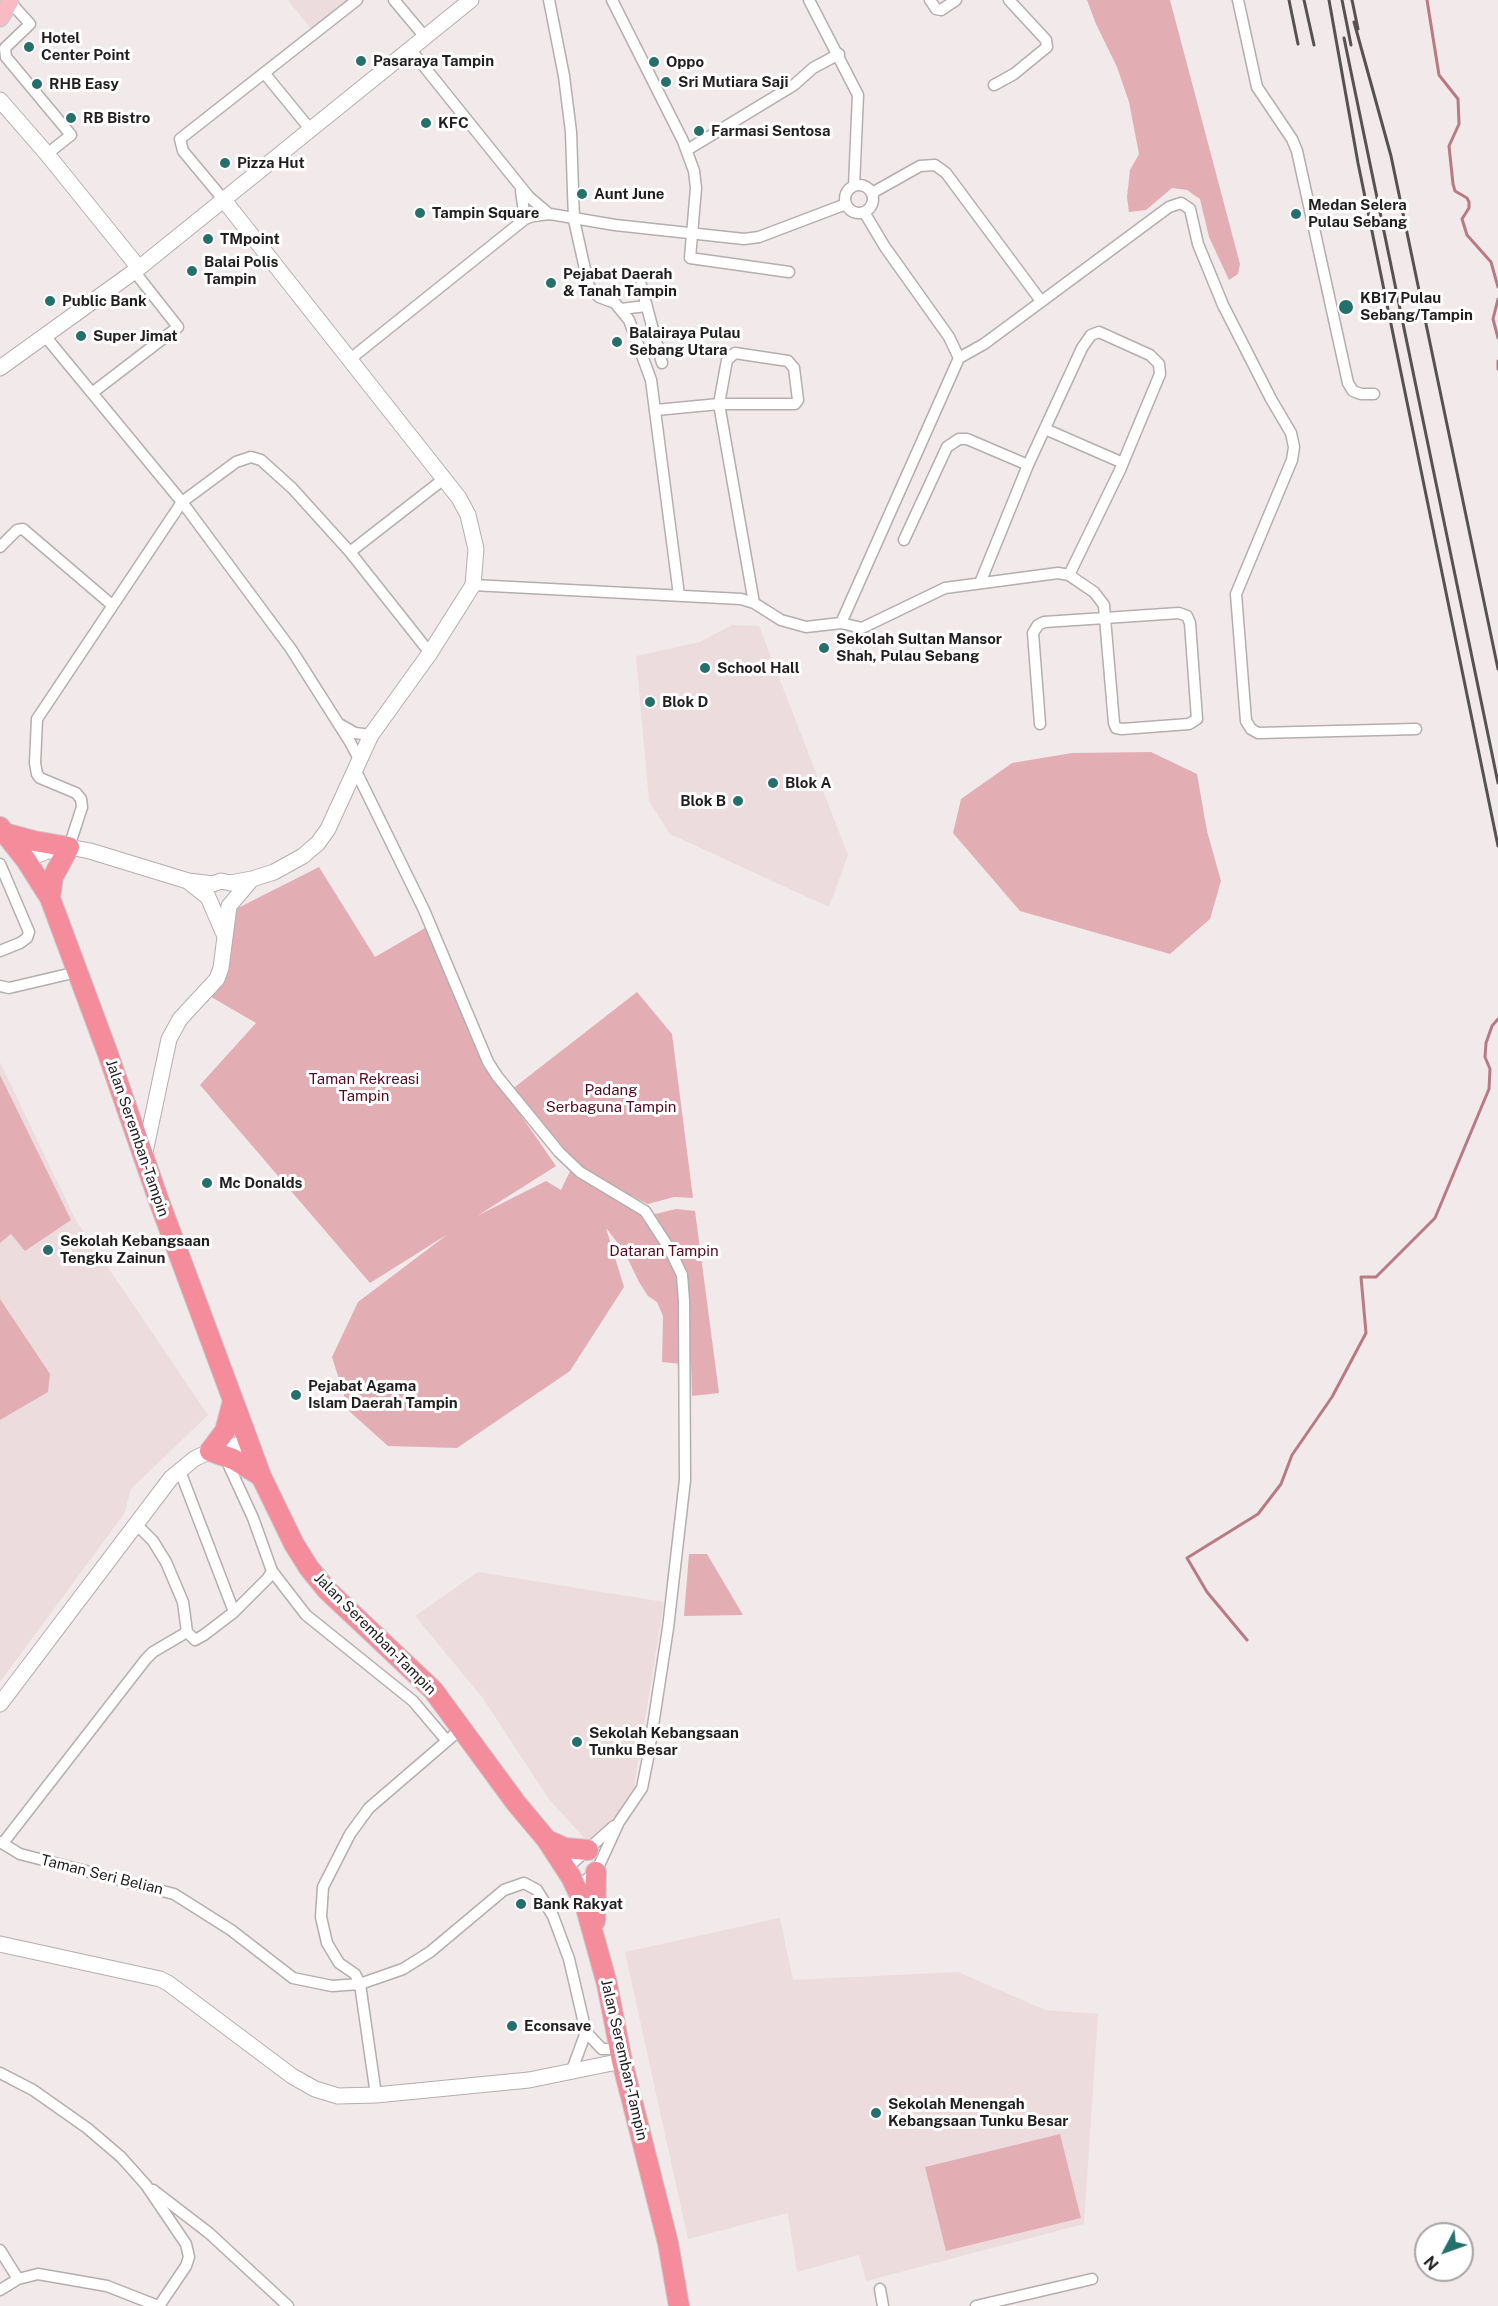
<!DOCTYPE html>
<style>
body{margin:0}
#map{position:relative;width:1498px;height:2306px;overflow:hidden;background:#f1e9ea;font-family:"Public Sans",sans-serif}
canvas{display:block}
.north{position:absolute;left:1414px;top:2222px;width:60px;height:60px;box-sizing:border-box;background:#fff;border:2px solid #a7a5a5;border-radius:50%;rotate:229deg;font-size:16px;font-weight:700;line-height:24px;text-align:center;color:#221f1f}
.north::after{content:'';display:block;margin:auto;width:21px;height:27px;background:#25706d;clip-path:polygon(50% 0,100% 100%,50% 72%,0 100%)}
</style>
<div id="map">
<canvas width="1498" height="2306"></canvas>
<div class="north">N</div>
</div>
<script>
const c = document.querySelector('canvas').getContext('2d');
c.lineJoin = 'round';
function paint(path, color) { c.fillStyle = color; c.fill(path, 'evenodd'); }
const shape = rows => new Path2D(rows.map(r => 'M' + r).join(''));
function stroke(path, color, width, dash) { c.strokeStyle = color; c.lineWidth = width; c.lineCap = dash ? 'butt' : 'round'; c.setLineDash(dash || []); c.stroke(path); }
function drawText(font, color, halo, rows, align = 'center') {
  c.font = font + ' "Public Sans",sans-serif'; c.lineWidth = 6; c.setLineDash([]); c.textBaseline = 'middle'; c.strokeStyle = halo; c.fillStyle = color; for (const [text, x, y, turn = 0] of rows) {
    c.save(); c.translate(x, y); c.rotate((+turn || 0) * Math.PI / 180); c.textAlign = isNaN(turn) ? turn : align; if (halo) c.strokeText(text, 0, 0); c.fillText(text, 0, 0); c.restore();
  }
}
paint(shape([
 [288,0,350,0,312,30],
 [732,625,759,626,848,855,829,907,670,834,649,801,636,656,700,642],
 [0,1062,75,1219,208,1415,131,1489,124,1514,0,1682],
 [478,1572,664,1602,634,1787,615,1818,587,1841,549,1799,482,1697,415,1616],
 [780,1918,793,1980,958,1972,1045,2010,1098,2014,1084,2224,866,2281,859,2255,797,2272,788,2213,688,2239,625,1952]
]), '#eddcde');
paint(shape([
 [1087,0,1170,0,1240,264,1238,274,1229,280,1209,237,1200,199,1187,190,1172,188,1146,210,1129,212,1127,197,1130,170,1139,154,1129,102,1117,67,1096,24],
 [1151,752,1197,774,1207,831,1221,881,1210,919,1170,954,1020,911,953,833,961,799,1012,763,1072,753],
 [319,867,375,957,425,928,500,1085,556,1166,477,1216,546,1181,561,1190,573,1165,647,1216,676,1209,695,1211,719,1393,692,1396,691,1365,662,1362,663,1316,657,1302,648,1296,639,1282,624,1251,606,1228,624,1287,570,1371,457,1448,388,1446,349,1411,332,1357,358,1302,448,1234,370,1283,200,1085,256,1023,206,994,238,908],
 [637,992,672,1034,693,1198,674,1197,648,1204,605,1183,577,1165,511,1090],
 [0,1075,71,1220,25,1251,11,1234,0,1243],
 [0,1299,50,1374,48,1392,0,1420],
 [689,1554,707,1554,743,1615,684,1616],
 [1060,2134,1081,2218,946,2251,925,2167]
]), '#e2aeb4');
stroke(shape([
 [1427,0,1439,75,1458,99,1459,124,1449,146,1453,184,1455,191,1467,198,1469,202,1469,208,1462,219,1467,235,1491,262,1498,287],
 [1498,299,1493,319,1498,338],
 [1498,361,1498,369],
 [1247,1640,1207,1592,1187,1558,1258,1514,1281,1484,1292,1455,1332,1397,1366,1333,1361,1277,1376,1277,1435,1218,1489,1089,1490,1069,1485,1057,1486,1043,1492,1026,1498,1019]
]), '#b87b83', 3);
const street = shape([
 [394,0,425,37],
 [549,0,564,76,571,132,574,220,589,287,599,297,615,303,629,320,651,380,679,595],
 [612,0,683,141,694,171,696,188,690,258,789,272],
 [809,0,858,95,854,186],
 [930,0,936,9,941,10,956,0],
 [1238,0,1257,87,1292,139,1297,151,1348,383,1353,391,1361,394,1374,394],
 [10,2,30,24,5,48,6,57,71,135,47,154],
 [410,49,529,197,548,213],
 [265,74,310,129],
 [994,85,1014,74,1047,47,1046,40,1009,0],
 [687,150,794,85,813,68,839,54],
 '845 199a14 14 0 1 1 28 0a14 14 0 1 1-28 0Z',
 [521,191,525,219],
 [872,193,920,166,935,165,946,173,1041,301],
 [223,199,183,151,180,139,357,0],
 [864,212,885,247,949,337,959,358],
 [641,285,662,363],
 [621,309,646,306],
 [45,336,182,502,291,649,350,742,359,759],
 [349,360,525,219,533,216,550,214,615,225,744,239,759,237,846,204],
 [92,393,178,327,134,271],
 [656,410,719,404,795,404,798,400,794,368,788,361,735,353,727,360,719,404,754,603],
 [1045,429,1123,463],
 [904,540,947,447,959,439,967,439,1028,465],
 [0,547,17,530,23,529,112,605],
 [980,583,1028,465,1082,348,1091,335,1099,332,1150,355,1159,364,1160,374,1120,470,1069,575],
 [473,585,741,599,754,603,781,620,806,627,841,623,862,628,945,588,1058,573,1069,575,1094,592,1104,605,1105,618,1114,723,1116,728,1122,729,1189,724,1197,719,1190,623,1187,616,1179,613,1105,618,1044,622,1038,625,1033,633,1040,724],
 [841,623,959,358,984,344,1169,207,1181,203,1190,209,1198,244,1223,305,1271,399,1291,433,1294,447,1292,460,1236,594,1246,721,1251,729,1258,733,1416,729],
 [430,653,350,552,445,478],
 [341,725,355,733,371,735],
 [355,769,424,910,488,1062,497,1076,559,1152,580,1172,645,1211,669,1248,682,1275,684,1301,685,1480,668,1628,648,1758,642,1788,619,1822,596,1872,577,1887],
 [69,847,82,807,81,799,76,793,40,778,37,774,35,763,37,719,182,502,236,462,251,457,261,460,292,488,350,552],
 [0,864,29,932,27,938,20,943,0,951],
 [0,986,9,988,77,972],
 [224,1455,253,1518,272,1571,306,1615,413,1701,447,1741],
 [180,1471,234,1612],
 [136,1524,153,1541,166,1562,183,1602,187,1632],
 [187,1632,195,1640,204,1635,234,1612,268,1578,272,1571],
 [0,1842,20,1854,174,1894,231,1930,293,1978,332,1986,360,1984,403,1969,430,1952,504,1890,524,1883,537,1890,553,1916,569,1959,586,2032,602,2049,619,2049],
 [3,1843,146,1659,153,1652,187,1632],
 [566,1869,614,1826],
 [572,2070,586,2032],
 [0,2073,33,2090,87,2128,121,2157,146,2185,186,2244,189,2257,186,2266,159,2306],
 [376,2095,360,1984,355,1974,339,1963,327,1943,321,1917,323,1887,350,1834,369,1808,462,1728],
 [153,2190,209,2233,288,2306],
 [0,2250,18,2279],
 [880,2289,883,2306],
 [0,2290,18,2279,38,2274,107,2286,158,2306],
 [976,2306,1092,2279]
]);
const secondary = shape([
 [0,100,47,154,139,268],
 [0,368,139,268,471,0],
 [26,860,45,852,69,847,90,851,188,881,213,884,221,881,230,883,252,879,274,872,303,856,318,843,328,829,371,735,430,653,473,585,476,549,468,515,459,498,223,199],
 [189,882,208,897,223,932],
 [144,1157,169,1039,180,1019,217,979,221,968,229,906,252,879],
 [0,1704,171,1478,194,1459,210,1451,222,1446,228,1448,248,1441],
 [0,1944,160,1979,168,1983,292,2076,315,2089,338,2096,376,2095,529,2080,622,2061]
]);
const primary = shape([
 [0,18,10,2]
]);
const highway = shape([
 [0,827,26,860,50,898,108,1054,159,1201,243,1427,261,1476,294,1544,309,1568,327,1590,433,1690,516,1803,547,1840,571,1877,586,1908,607,1984,622,2061,668,2243,679,2306],
 [8,834,34,841,69,847,53,877,50,898],
 [210,1451,233,1459,261,1476],
 [210,1451,225,1431,233,1401],
 [547,1840,565,1848,588,1850],
 [595,1921,596,1872]
]);
stroke(street, '#b5aeae', 13);
stroke(secondary, '#b5aeae', 17);
stroke(primary, '#cac9c9', 19);
stroke(highway, '#cac9c9', 22);
stroke(street, '#fff', 10);
stroke(secondary, '#fff', 15);
stroke(primary, '#f9bac3', 16);
stroke(highway, '#f58c9b', 20);
stroke(shape([
 [1289,0,1298,44],
 [1304,0,1314,45],
 [1329,0,1358,163,1498,846],
 [1342,0,1351,45],
 [1352,0,1358,29],
 [1354,22,1391,156,1498,669],
 [1344,38,1498,783]
]), '#565252', 3);
for (const [x, y, r, color] of [
 [29,47,6,"#25706d"],
 [361,61,6,"#25706d"],
 [654,62,6,"#25706d"],
 [666,82,6,"#25706d"],
 [37,84,6,"#25706d"],
 [71,118,6,"#25706d"],
 [426,123,6,"#25706d"],
 [699,131,6,"#25706d"],
 [225,163,6,"#25706d"],
 [582,194,6,"#25706d"],
 [420,213,6,"#25706d"],
 [1296,214,6,"#25706d"],
 [208,239,6,"#25706d"],
 [192,271,6,"#25706d"],
 [551,283,6,"#25706d"],
 [50,301,6,"#25706d"],
 [1346,307,8,"#25706d"],
 [81,336,6,"#25706d"],
 [617,342,6,"#25706d"],
 [824,648,6,"#25706d"],
 [705,668,6,"#25706d"],
 [650,702,6,"#25706d"],
 [773,783,6,"#25706d"],
 [738,801,6,"#25706d"],
 [207,1183,6,"#25706d"],
 [48,1250,6,"#25706d"],
 [296,1395,6,"#25706d"],
 [577,1742,6,"#25706d"],
 [521,1904,6,"#25706d"],
 [512,2026,6,"#25706d"],
 [876,2113,6,"#25706d"]
]) { const dot = new Path2D(); dot.arc(x, y, r, 0, 2 * Math.PI); c.fillStyle = color; c.fill(dot); stroke(dot, '#fff', 2); }
drawText('bold 15px', '#221f1f', '#fff', [
 ["Hotel",41,38],
 ["Center Point",41,55],
 ["Pasaraya Tampin",373,61],
 ["Oppo",666,62],
 ["Sri Mutiara Saji",678,82],
 ["RHB Easy",49,84],
 ["RB Bistro",83,118],
 ["KFC",438,123],
 ["Farmasi Sentosa",711,131],
 ["Pizza Hut",237,163],
 ["Aunt June",594,194],
 ["Medan Selera",1308,205],
 ["Pulau Sebang",1308,222],
 ["Tampin Square",432,213],
 ["TMpoint",220,239],
 ["Balai Polis",204,262],
 ["Tampin",204,279],
 ["Pejabat Daerah",563,274],
 ["& Tanah Tampin",563,291],
 ["KB17 Pulau",1360,298],
 ["Sebang/Tampin",1360,315],
 ["Public Bank",62,301],
 ["Balairaya Pulau",629,333],
 ["Sebang Utara",629,350],
 ["Super Jimat",93,336],
 ["Sekolah Sultan Mansor",836,639],
 ["Shah, Pulau Sebang",836,656],
 ["School Hall",717,668],
 ["Blok D",662,702],
 ["Blok A",785,783],
 ["Blok B",726,801,"right"],
 ["Mc Donalds",219,1183],
 ["Sekolah Kebangsaan",60,1241],
 ["Tengku Zainun",60,1258],
 ["Pejabat Agama",308,1386],
 ["Islam Daerah Tampin",308,1403],
 ["Sekolah Kebangsaan",589,1733],
 ["Tunku Besar",589,1750],
 ["Bank Rakyat",533,1904],
 ["Econsave",524,2026],
 ["Sekolah Menengah",888,2104],
 ["Kebangsaan Tunku Besar",888,2121]
], 'left');
drawText('15px', '#550a1f', '#fff', [
 ["Taman Rekreasi",364,1079],
 ["Tampin",364,1096],
 ["Padang",611,1090],
 ["Serbaguna Tampin",611,1107],
 ["Dataran Tampin",664,1251]
]);
drawText('15px', '#221f1f', '#fff', [
 ["Jalan Seremban-Tampin",137,1138,71],
 ["Jalan Seremban-Tampin",375,1634,45],
 ["Taman Seri Belian",102,1875,14],
 ["Jalan Seremban-Tampin",624,2060,77]
]);
</script>
